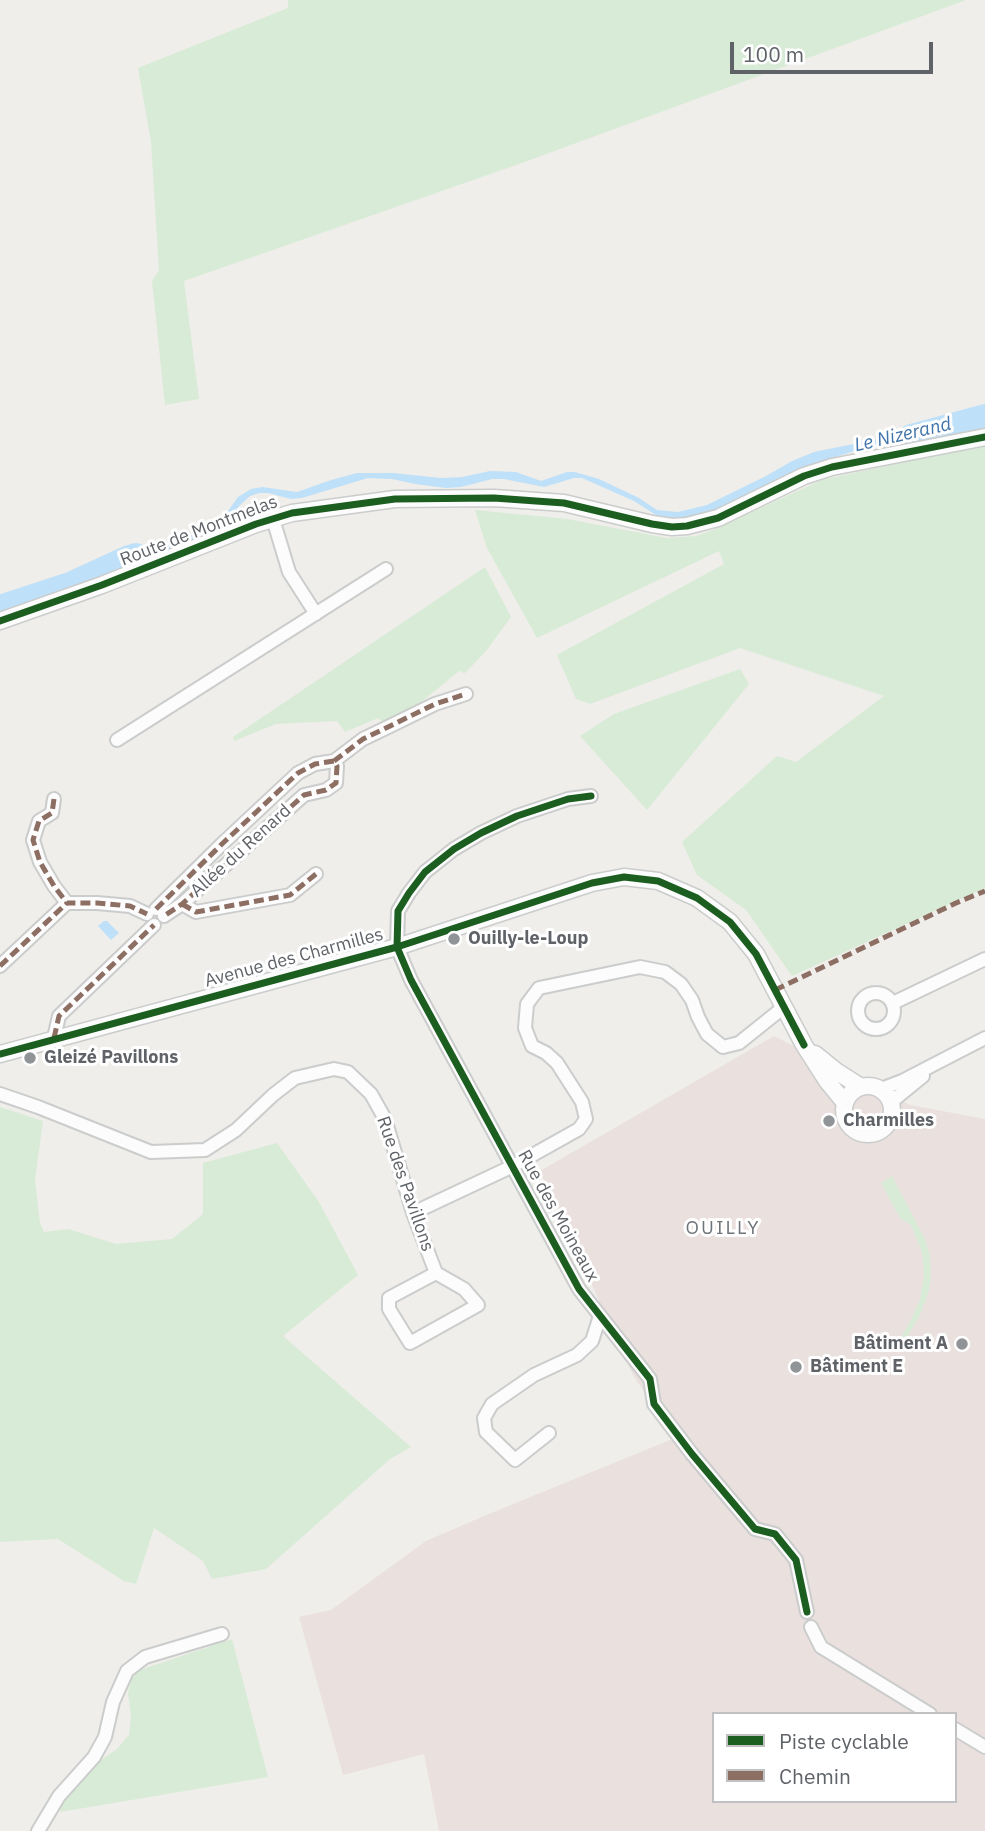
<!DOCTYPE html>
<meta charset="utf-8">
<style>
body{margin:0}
#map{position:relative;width:985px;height:1831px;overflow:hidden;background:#efeeea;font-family:"IBM Plex Sans",sans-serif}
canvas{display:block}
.legend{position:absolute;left:712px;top:1712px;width:245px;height:91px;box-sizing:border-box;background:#fff;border:2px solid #bfc1c3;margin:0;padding:9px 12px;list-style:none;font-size:21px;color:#5f6368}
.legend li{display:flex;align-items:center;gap:14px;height:35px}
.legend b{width:35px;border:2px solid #bfc1c3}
.scale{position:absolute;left:730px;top:42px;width:203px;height:32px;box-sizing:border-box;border:4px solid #5f6368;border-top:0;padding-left:9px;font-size:21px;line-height:24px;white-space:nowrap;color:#5f6368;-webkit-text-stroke:5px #fff;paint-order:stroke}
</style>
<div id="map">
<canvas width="985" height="1831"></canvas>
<ul class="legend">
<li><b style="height:9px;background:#1b5e20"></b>Piste cyclable</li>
<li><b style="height:9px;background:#8d6e63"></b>Chemin</li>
</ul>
<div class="scale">100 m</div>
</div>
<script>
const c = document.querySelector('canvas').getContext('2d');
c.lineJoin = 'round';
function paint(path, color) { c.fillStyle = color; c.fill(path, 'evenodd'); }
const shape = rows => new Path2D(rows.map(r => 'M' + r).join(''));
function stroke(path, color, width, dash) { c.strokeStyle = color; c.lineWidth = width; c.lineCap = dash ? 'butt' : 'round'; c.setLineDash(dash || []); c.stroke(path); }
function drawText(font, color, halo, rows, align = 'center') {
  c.font = font + ' "IBM Plex Sans",sans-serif'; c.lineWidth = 6; c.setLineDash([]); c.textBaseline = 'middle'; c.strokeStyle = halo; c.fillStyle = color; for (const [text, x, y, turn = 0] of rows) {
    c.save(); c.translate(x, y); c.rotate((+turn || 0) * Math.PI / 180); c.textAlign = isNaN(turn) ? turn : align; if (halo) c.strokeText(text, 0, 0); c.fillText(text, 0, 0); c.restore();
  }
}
paint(shape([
 [774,1036,910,1105,985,1119,985,1831,439,1831,424,1754,343,1775,299,1617,331,1610,426,1541,484,1516,675,1438,633,1375,540,1171],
 [714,1714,955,1714,955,1801,714,1801]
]), '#eae0de');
paint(shape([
 [288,0,966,0,519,164,184,281,199,399,165,405,152,281,159,270,151,142,138,68,288,8],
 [985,444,985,888,792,976,746,910,697,875,682,842,777,756,796,762,884,696,740,648,590,704,576,699,557,655,724,564,719,551,537,638,487,548,475,510,567,519,667,538,696,536,710,531,822,480],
 [485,567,511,617,486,651,465,673,459,671,415,707,382,722,378,718,345,732,337,721,276,724,234,741,233,737],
 [740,669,749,684,647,810,580,736,614,714],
 [0,1107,43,1121,35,1180,40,1223,44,1232,68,1229,116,1244,172,1239,203,1214,203,1163,277,1143,319,1202,358,1275,283,1336,411,1447,390,1459,266,1569,212,1579,203,1561,154,1528,136,1584,124,1581,58,1539,0,1542],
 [892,1176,925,1239,930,1256,931,1277,928,1294,919,1317,904,1342,899,1340,911,1320,920,1299,924,1275,922,1252,911,1225,900,1218,881,1183],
 [232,1639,268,1777,60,1812,63,1798,98,1762,117,1749,129,1735,131,1716,128,1693,131,1679,140,1670]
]), '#d8ebd6');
paint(shape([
 [985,414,985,422,976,426,945,427,926,435,885,442,838,456,781,478,717,510,687,518,674,519,659,517,634,501,582,478,574,478,544,487,504,479,492,479,461,487,446,488,415,484,392,479,368,478,302,498,291,499,268,493,259,493,250,496,239,506,225,527,159,556,131,559,104,576,38,601,0,608,0,601,12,598,33,596,82,579,105,568,117,557,127,552,161,547,214,526,223,518,238,497,251,489,262,487,297,492,331,480,357,473,393,473,441,478,462,477,490,471,516,472,541,481,567,472,575,472,599,479,639,498,657,510,678,512,707,505,766,476,792,461,814,452,912,432,949,420,969,421],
 [104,921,107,921,119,933,111,940,98,926]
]), '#bfe0f9');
stroke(shape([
 [911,436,985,416],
 [0,607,70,584,129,557,136,555]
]), '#bfe0f9', 24);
const minor = shape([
 [273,519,289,572,316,614],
 [117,740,386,569],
 [334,761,363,739,388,727,435,704,466,694],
 [591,796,568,799,517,816,481,833,454,849,425,872,409,893,398,911,397,947,411,980,579,1289,650,1379,654,1404,692,1454,755,1529,775,1534,796,1560,807,1612],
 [54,799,52,813,39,821,33,840,40,862,54,886,67,903,97,903,130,906,147,914],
 [182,904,196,912,290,895,316,874],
 [156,909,223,843,298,773,315,764,334,761,337,766,336,783,326,790,304,795,182,904,164,916],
 [0,966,67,903],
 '858 1011a18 18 0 1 1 36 0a18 18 0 1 1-36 0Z',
 [893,1003,985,959],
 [54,1038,59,1016,154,925],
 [881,1089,902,1081,985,1038],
 [0,1094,38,1107,151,1152,205,1150,236,1130,273,1095,295,1078,334,1069,348,1072,371,1094,385,1119,413,1213,436,1273,464,1289,478,1305,410,1343,389,1309,389,1298,436,1273],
 [891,1102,923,1076],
 [413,1213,513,1166,579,1129,586,1119,582,1102,557,1063,546,1053,532,1046,525,1028,527,1004,539,988,640,967,665,972,681,984,692,1000,698,1017,707,1034,723,1047,739,1043,784,1007],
 [549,1433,515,1460,486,1432,484,1418,492,1404,534,1375,577,1355,592,1341,600,1316],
 [811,1627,821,1647,930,1714],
 [955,1729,985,1747],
 [38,1831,59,1796,94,1757,105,1737,113,1702,127,1671,145,1657,222,1634]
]);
const tertiary = shape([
 [0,621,102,585,256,524,292,513,395,499,494,498,564,503,652,524,672,527,687,526,718,518,804,476,832,467,985,437],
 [0,1054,397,947,592,883,624,877,658,881,697,898,730,922,756,954,804,1045,827,1081,845,1103],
 [815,1054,836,1071,861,1087],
 '844 1110a24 24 0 1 1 48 0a24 24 0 1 1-48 0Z'
]);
stroke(minor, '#cbcccc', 16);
stroke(tertiary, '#cbcccc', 19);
stroke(minor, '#fdfcfc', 12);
stroke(tertiary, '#fdfcfc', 16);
stroke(shape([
 [334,761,363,739,388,727,435,704,466,694],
 [54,799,52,813,39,821,33,840,40,862,54,886,67,903,97,903,130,906,147,914],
 [182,904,196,912,290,895,316,874],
 [156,909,223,843,298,773,315,764,334,761,337,766,336,783,326,790,304,795,182,904,164,916],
 [0,966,67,903],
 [775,990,956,903,985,891],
 [54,1038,59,1016,154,925]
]), '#8d6e63', 5, [10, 5]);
stroke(shape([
 [0,621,102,585,256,524,292,513,395,499,494,498,564,503,652,524,672,527,687,526,718,518,804,476,832,467,985,437],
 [591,796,568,799,517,816,481,833,454,849,425,872,409,893,398,911,397,947,411,980,579,1289,650,1379,654,1404,692,1454,755,1529,775,1534,796,1560,807,1612],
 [0,1054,397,947,592,883,624,877,658,881,697,898,730,922,756,954,804,1045]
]), '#1b5e20', 7);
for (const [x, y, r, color] of [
 [454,939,7,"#919496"],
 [30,1058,7,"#919496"],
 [829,1121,7,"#919496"],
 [962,1344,7,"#919496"],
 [796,1367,7,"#919496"]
]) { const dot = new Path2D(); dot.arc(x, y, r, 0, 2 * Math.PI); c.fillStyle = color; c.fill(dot); stroke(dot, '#fff', 2.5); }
drawText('18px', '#5f6368', '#fff', [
 ["Route de Montmelas",199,531,-21],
 ["Allée du Renard",241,851,-42],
 ["Avenue des Charmilles",294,958,-15],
 ["Rue des Pavillons",405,1184,71],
 ["Rue des Moineaux",558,1216,61]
]);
drawText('bold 18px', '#5f6368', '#fff', [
 ["Ouilly-le-Loup",468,939],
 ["Gleizé Pavillons",44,1058],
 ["Charmilles",843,1121],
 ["Bâtiment A",948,1344,"right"],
 ["Bâtiment E",810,1367]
], 'left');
drawText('italic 19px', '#4174aa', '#fff', [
 ["Le Nizerand",903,435,-13]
]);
c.letterSpacing = '2px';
drawText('19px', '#70757a', '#fff', [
 ["OUILLY",723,1229]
]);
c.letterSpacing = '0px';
</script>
